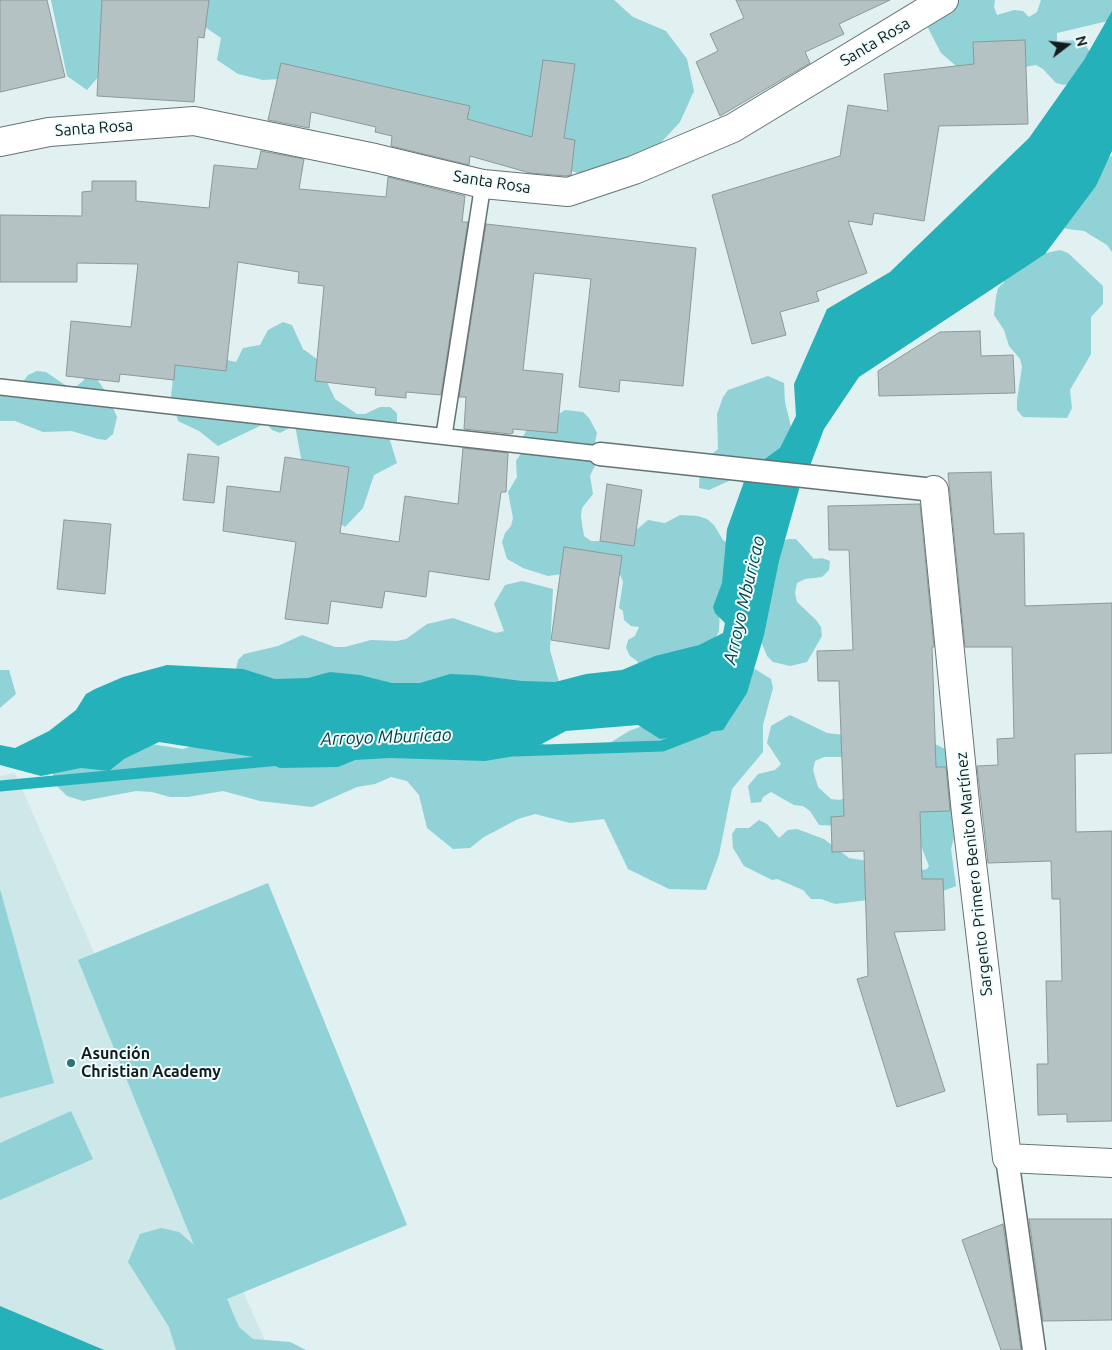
<!DOCTYPE html>
<meta charset="utf-8">
<style>
body{margin:0}
#map{position:relative;width:1112px;height:1350px;overflow:hidden;background:#e1f0f1;font-family:Ubuntu,sans-serif}
canvas{display:block}
.north{position:absolute;left:1042px;top:20px;width:50px;height:50px;-webkit-text-stroke:4px #eefdfe;paint-order:stroke;rotate:75deg;font-size:14px;font-weight:700;line-height:20px;text-align:center;color:#151a1a}
.north::after{content:'';display:block;margin:auto;width:18px;height:22px;background:#151a1a;clip-path:polygon(50% 0,100% 100%,50% 72%,0 100%)}
</style>
<div id="map">
<canvas width="1112" height="1350"></canvas>
<div class="north">N</div>
</div>
<script>
const c = document.querySelector('canvas').getContext('2d');
c.lineJoin = 'round';
function paint(path, color) { c.fillStyle = color; c.fill(path, 'evenodd'); }
const shape = rows => new Path2D(rows.map(r => 'M' + r).join(''));
function stroke(path, color, width, dash) { c.strokeStyle = color; c.lineWidth = width; c.lineCap = dash ? 'butt' : 'round'; c.setLineDash(dash || []); c.stroke(path); }
function drawText(font, color, halo, rows, align = 'center') {
  c.font = font + ' Ubuntu,sans-serif'; c.lineWidth = 4; c.setLineDash([]); c.textBaseline = 'middle'; c.strokeStyle = halo; c.fillStyle = color; for (const [text, x, y, turn = 0] of rows) {
    c.save(); c.translate(x, y); c.rotate((+turn || 0) * Math.PI / 180); c.textAlign = isNaN(turn) ? turn : align; if (halo) c.strokeText(text, 0, 0); c.fillText(text, 0, 0); c.restore();
  }
}
paint(shape([
 [15,773,269,1350,0,1350,0,776]
]), '#cee7e8');
paint(shape([
 [51,0,119,0,106,68,87,90,67,76],
 [128,0,614,0,633,17,666,31,687,59,694,91,680,122,657,147,595,178,561,168,504,130,467,119,438,103,298,78,263,80,238,74,217,60,221,38,205,27],
 [940,0,995,0,994,7,997,15,1014,10,1023,11,1029,17,1037,12,1041,0,1112,0,1112,20,1057,33,1057,41,1082,40,1092,55,1073,82,1064,85,1056,83,1043,69,1036,65,969,77,941,53,926,24],
 [1112,155,1112,252,1107,245,1084,231,1067,229,1041,221],
 [1060,250,1068,253,1103,286,1103,304,1091,317,1091,354,1070,390,1072,408,1067,418,1023,417,1017,410,1017,400,1022,367,1020,359,1009,346,1004,330,994,315,996,297,998,288,1004,282,1002,274,1042,254],
 [283,322,292,325,303,349,325,365,327,382,335,399,357,414,365,414,380,407,390,407,397,413,397,432,388,434,397,463,374,475,363,508,345,527,322,511,307,491,295,425,280,433,272,430,266,423,218,446,199,431,178,421,171,396,175,361,206,355,236,362,243,348,260,345,268,330],
 [37,371,46,372,68,387,77,386,84,380,86,371,97,379,107,394,117,417,113,434,106,440,98,439,72,431,43,432,15,421,0,421,0,387,17,390,28,375],
 [768,376,784,383,785,402,792,431,791,441,749,485,733,479,709,490,699,488,700,469,705,460,718,449,717,414,723,397,728,390],
 [565,410,583,412,589,418,597,433,595,442,598,459,590,476,593,494,582,508,581,517,584,536,591,541,600,541,634,532,648,520,665,523,680,515,698,516,707,519,714,525,723,540,738,550,720,604,719,631,715,639,642,668,637,661,630,656,626,648,628,640,635,636,639,627,631,626,624,620,623,611,619,608,623,582,620,574,604,568,548,576,523,568,507,559,502,542,505,533,511,526,513,518,508,492,517,477,516,461,525,447,522,439,526,431,543,425],
 [788,539,796,539,814,559,822,558,830,561,829,570,822,577,805,579,797,583,795,593,797,602,816,620,821,627,822,636,807,662,790,666,773,662,767,656,760,639,780,542],
 [522,581,553,589,550,650,560,686,423,718,236,669,238,660,244,654,278,646,302,635,335,647,345,647,371,640,397,641,406,639,427,624,453,618,496,633,504,631,494,604,505,585],
 [745,669,755,669,771,679,773,688,763,725,763,752,732,789,719,855,706,890,669,889,628,869,604,819,570,823,535,814,518,819,484,837,470,848,453,849,427,828,419,795,407,781,391,777,375,784,357,787,312,807,260,801,223,791,188,797,170,797,152,792,136,791,83,801,67,796,54,783,52,766,145,743,183,749,198,744,542,743,558,752,571,751,588,746,605,746,629,731,645,725],
 [0,670,9,670,16,694,0,708],
 [790,715,827,733,844,735,843,757,824,757,815,761,813,770,818,787,831,799,840,800,848,796,935,744,943,748,951,749,960,815,952,819,954,837,951,849,956,886,943,891,835,904,821,899,811,899,803,890,777,879,772,880,744,866,733,848,732,834,736,828,749,828,759,820,767,824,779,838,788,830,797,829,824,839,849,858,923,870,927,869,929,866,921,846,921,837,911,829,819,825,810,811,803,806,794,805,771,792,763,797,761,802,751,803,748,786,758,774,775,770,781,764,767,743,771,726],
 [268,883,407,1225,227,1299,239,1327,253,1339,290,1342,306,1350,176,1350,169,1327,128,1262,140,1234,161,1228,179,1232,194,1245,78,960],
 [0,889,54,1083,0,1098],
 [71,1111,93,1159,0,1200,0,1143]
]), '#90d2d6');
paint(shape([
 [1112,11,1112,151,1096,186,1045,254,859,377,824,429,808,471,755,466,780,448,796,416,794,384,827,309,890,272,1029,138,1084,60],
 [745,479,800,486,779,561,764,635,747,693,723,730,660,739,638,725,566,731,521,755,485,761,390,758,355,760,338,767,280,768,254,757,159,742,124,759,109,771,81,768,41,776,0,765,0,745,15,748,49,731,76,710,86,694,95,689,123,677,167,665,243,669,275,679,308,678,330,672,360,675,392,683,420,683,450,674,475,675,522,681,555,682,586,674,622,670,655,656,699,645,723,633,725,623,715,613,713,607,722,583,727,529],
 [0,1306,104,1350,0,1350]
]), '#25b1b9');
stroke(shape([
 [515,751,662,746,706,729],
 [0,786,280,760]
]), '#25b1b9', 11);
const building = shape([
 [0,0,47,0,65,77,0,92,0,0],
 [102,0,209,0,204,38,198,37,194,102,97,96,102,0],
 [736,0,890,0,839,24,844,34,805,52,810,63,720,116,696,62,718,51,710,34,744,18,736,0],
 [1025,40,1028,124,939,126,924,221,874,213,872,225,848,221,867,273,816,292,819,301,780,312,786,335,752,344,712,195,840,156,848,105,888,111,884,74,974,64,973,42,1025,40],
 [543,60,575,64,564,138,575,140,571,175,566,176,530,173,470,156,469,165,391,146,392,136,375,132,376,127,311,112,309,128,268,120,281,63,470,106,467,119,532,137,543,60],
 [261,151,304,159,299,189,386,197,388,177,465,196,462,222,468,222,441,395,406,392,406,398,375,395,376,388,315,381,324,286,298,283,299,272,238,262,226,371,175,365,174,380,120,374,119,382,66,376,71,321,131,327,138,264,77,263,77,282,0,282,0,215,82,216,82,192,92,191,92,181,136,181,136,201,209,208,214,165,257,169,261,151],
 [486,224,696,248,683,386,620,380,619,392,579,387,591,279,534,273,523,370,563,374,557,433,513,429,513,433,510,434,464,429,466,397,459,397,486,224],
 [980,331,981,356,1013,355,1015,393,879,396,878,371,940,332,980,331],
 [463,448,508,453,506,492,501,492,489,580,429,571,426,597,385,591,382,608,331,601,328,624,285,619,296,542,223,531,227,486,280,492,285,457,349,467,340,533,399,542,405,496,458,504,463,448],
 [188,454,219,457,214,503,183,500,188,454],
 [991,472,994,534,1024,533,1025,606,1112,603,1112,753,1075,754,1076,832,1112,831,1112,1121,1067,1122,1067,1114,1038,1115,1037,1064,1048,1064,1046,981,1062,981,1060,899,1052,899,1051,861,988,863,977,766,998,765,997,739,1014,738,1012,647,965,647,948,473,991,472],
 [607,484,642,490,634,546,600,541,607,484],
 [920,504,934,647,932,647,936,767,946,767,950,811,920,812,922,879,943,879,945,930,894,932,945,1091,897,1107,857,979,868,976,864,851,832,852,831,817,844,816,839,681,818,681,817,651,853,650,849,550,829,550,828,506,920,504],
 [64,520,111,524,105,594,57,589,64,520],
 [564,547,622,556,609,649,551,640,564,547],
 [1029,1219,1112,1219,1112,1320,1043,1321,1029,1219],
 [1003,1224,1021,1350,1001,1350,962,1240,1003,1224]
]);
paint(building, '#b4c2c3');
stroke(building, '#8b9999', 1);
const service = shape([
 [0,387,600,454],
 [444,435,483,184]
]);
const pedestrian = shape([
 [600,454,934,490],
 [1007,1158,1034,1350]
]);
const minor = shape([
 [0,142,49,132,194,121,375,158,483,184,568,192,634,170,733,128,944,0],
 [934,490,966,813,1007,1158,1112,1163]
]);
stroke(service, '#657373', 18);
stroke(pedestrian, '#657373', 25);
stroke(minor, '#657373', 30);
stroke(service, '#fff', 15);
stroke(pedestrian, '#fff', 22);
stroke(minor, '#fff', 28);
for (const [x, y, r, color] of [
 [71,1063,5,"#2a7478"]
]) { const dot = new Path2D(); dot.arc(x, y, r, 0, 2 * Math.PI); c.fillStyle = color; c.fill(dot); stroke(dot, '#eefdfe', 2); }
drawText('16px', '#151a1a', '#eefdfe', [
 ["Santa Rosa",875,42,-31],
 ["Santa Rosa",94,128,-4],
 ["Santa Rosa",492,182,9],
 ["Sargento Primero Benito Martínez",974,874,-96]
]);
drawText('bold 16px', '#151a1a', '#eefdfe', [
 ["Asunción",81,1054],
 ["Christian Academy",81,1072]
], 'left');
drawText('italic 18px', '#044145', '#eefdfe', [
 ["Arroyo Mburicao",744,600,-77],
 ["Arroyo Mburicao",386,737,-2]
]);
</script>
